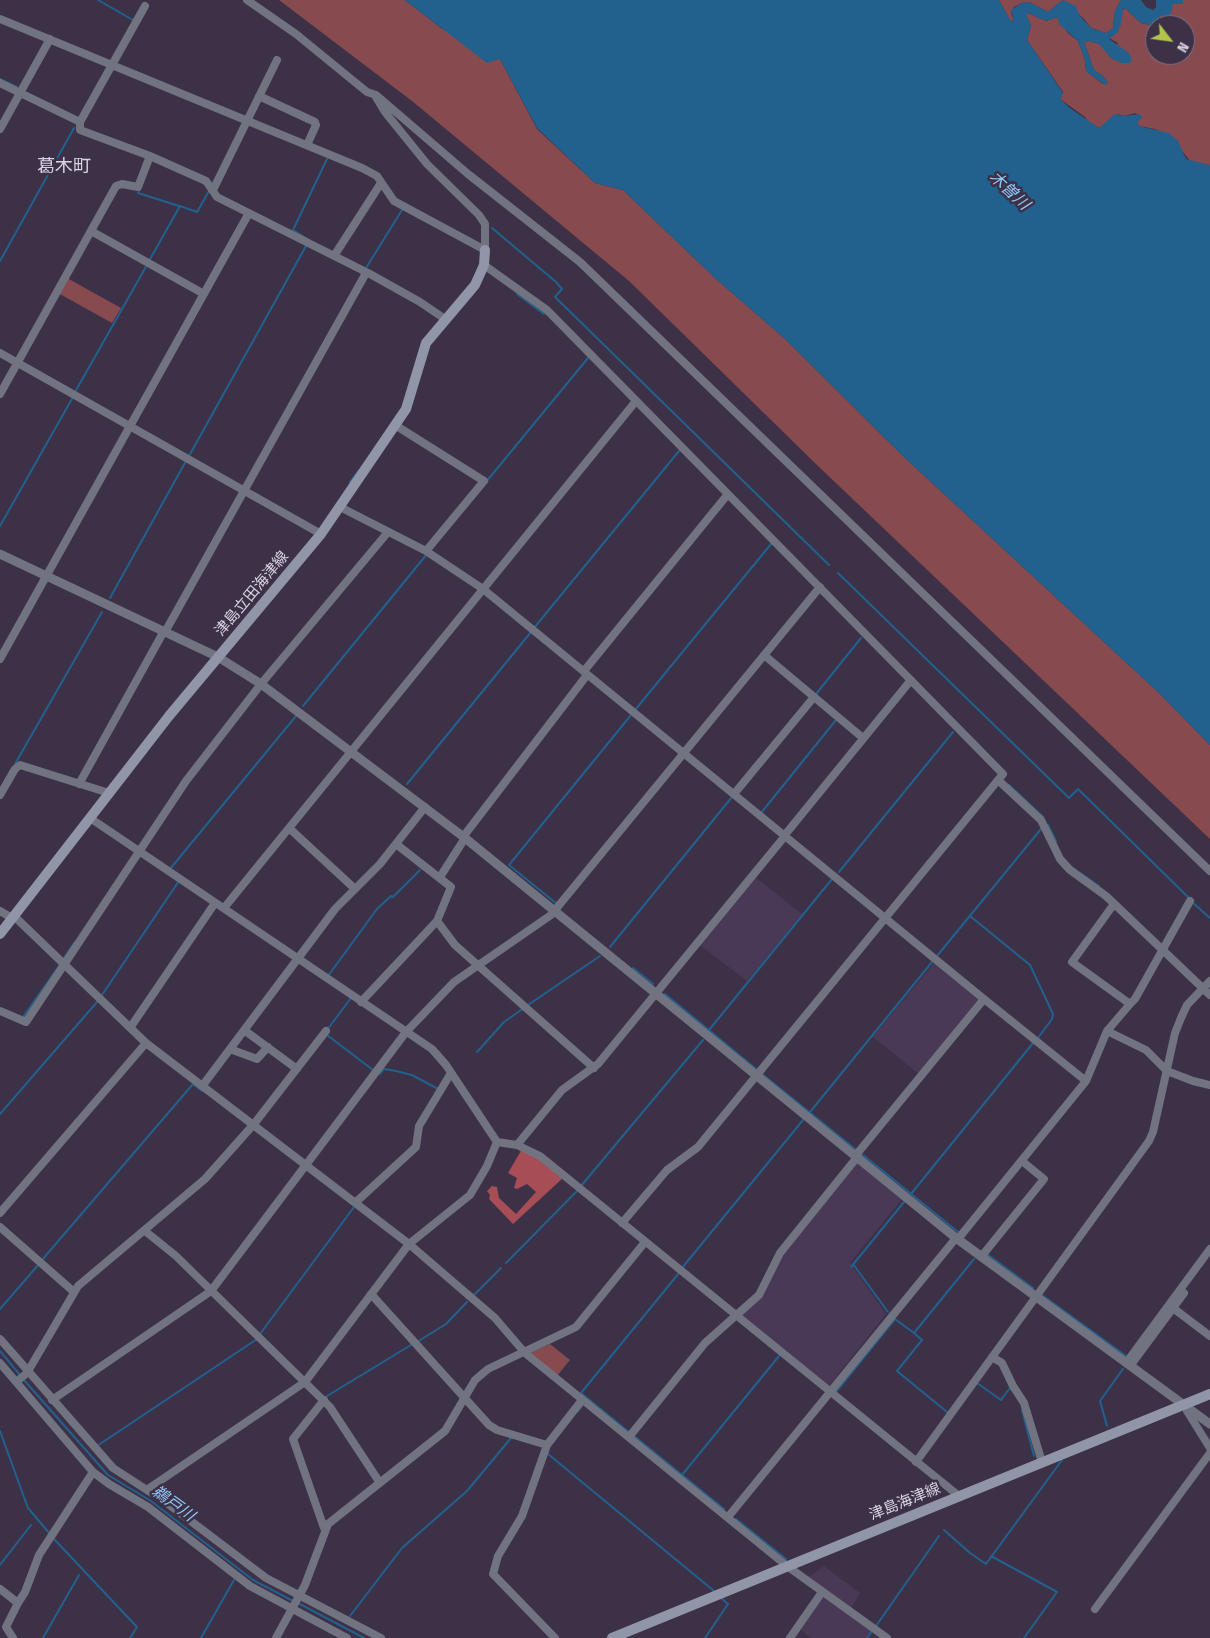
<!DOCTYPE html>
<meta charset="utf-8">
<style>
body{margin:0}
#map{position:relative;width:1210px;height:1638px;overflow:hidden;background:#3d3148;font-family:"Fira Sans Condensed",sans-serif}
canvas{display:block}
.north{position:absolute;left:1145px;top:15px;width:50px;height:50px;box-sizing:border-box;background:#3d3148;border:1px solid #7b7185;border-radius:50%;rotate:120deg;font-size:14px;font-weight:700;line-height:20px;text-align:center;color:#d9d2e0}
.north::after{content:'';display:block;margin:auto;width:18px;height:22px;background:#b2c34c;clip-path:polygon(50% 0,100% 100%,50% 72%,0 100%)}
</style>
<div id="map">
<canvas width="1210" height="1638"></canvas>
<div class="north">N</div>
</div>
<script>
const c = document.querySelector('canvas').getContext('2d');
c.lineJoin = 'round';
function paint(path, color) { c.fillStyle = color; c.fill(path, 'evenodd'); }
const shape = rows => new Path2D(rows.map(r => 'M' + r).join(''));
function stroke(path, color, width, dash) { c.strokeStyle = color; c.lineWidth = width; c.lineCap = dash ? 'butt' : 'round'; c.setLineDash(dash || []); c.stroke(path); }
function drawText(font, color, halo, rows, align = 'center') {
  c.font = font + ' "Fira Sans Condensed","Noto Sans JP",sans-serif'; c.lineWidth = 5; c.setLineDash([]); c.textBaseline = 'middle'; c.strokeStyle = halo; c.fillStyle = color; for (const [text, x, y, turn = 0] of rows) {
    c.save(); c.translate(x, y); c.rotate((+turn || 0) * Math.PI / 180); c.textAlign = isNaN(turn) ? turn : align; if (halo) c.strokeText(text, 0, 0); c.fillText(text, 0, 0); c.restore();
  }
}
paint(shape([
 [755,877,802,914,747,981,700,945],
 [935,962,980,1000,920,1075,873,1037],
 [856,1161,902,1199,850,1263,886,1314,829,1386,740,1315,762,1294,773,1267],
 [824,1566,860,1593,851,1608,809,1577],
 [822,1595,871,1630,866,1638,812,1638,798,1628]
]), '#493956');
paint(shape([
 [279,0,405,0,441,28,500,59,537,129,595,183,623,190,716,279,784,338,904,457,1158,692,1210,745,1210,839,818,466,629,281,412,101],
 [999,0,1121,0,1115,11,1113,28,1106,33,1091,28,1084,19,1063,0,1048,12,1029,2,1022,3,1014,7,1011,13,1014,21,1010,20],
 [1183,0,1210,0,1210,165,1190,161,1180,148,1178,141,1155,129,1139,126,1137,123,1139,118,1136,113,1123,116,1118,114,1099,128,1089,123,1085,117,1060,99,1063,92,1027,40,1031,25,1025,14,1028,13,1046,21,1058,17,1059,21,1068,33,1078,41,1085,60,1086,71,1103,84,1108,83,1103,76,1094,70,1084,42,1090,41,1102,45,1110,57,1118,43,1109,38,1121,24,1121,12,1125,8,1141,23,1155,26,1155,55,1185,55,1185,25,1158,25,1161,21,1160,16,1163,16,1173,3],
 [67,278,121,308,112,323,58,293],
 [550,1344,570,1360,557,1376,530,1353]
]), '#874a4e');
paint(shape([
 [522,1149,539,1158,563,1178,513,1224,489,1199,490,1195,487,1191,492,1186,497,1187,499,1198,516,1214,536,1192,527,1184,517,1189,514,1188,517,1178,508,1173]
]), '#a74d55');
paint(shape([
 [405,0,999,0,1010,20,1014,21,1011,10,1022,3,1029,2,1048,12,1063,0,1076,6,1079,15,1091,28,1106,33,1113,28,1115,11,1121,0,1141,0,1146,7,1153,10,1156,7,1156,0,1183,0,1183,4,1173,4,1171,13,1168,16,1160,16,1159,24,1155,26,1141,23,1125,8,1123,9,1121,24,1117,33,1109,39,1129,53,1132,61,1130,63,1122,63,1112,59,1099,44,1090,41,1084,42,1094,70,1103,76,1108,83,1105,85,1086,71,1085,60,1078,41,1059,24,1058,17,1046,21,1028,13,1026,15,1031,25,1027,40,1063,93,1060,99,1070,108,1099,128,1115,114,1123,116,1140,114,1142,117,1137,122,1139,126,1169,133,1178,141,1186,159,1210,165,1210,745,1158,692,904,457,784,338,716,279,623,190,595,183,537,128,500,59,487,63]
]), '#22618d');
stroke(shape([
 [98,0,133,20],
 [0,79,17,87],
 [140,188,138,193,179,206],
 [492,228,556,282,562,289,555,297,829,565],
 [309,240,293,230,327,159],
 [0,261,74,128],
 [149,261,180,206,197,212,209,191],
 [366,268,402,210],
 [517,294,544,314],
 [75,392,147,265],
 [189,456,306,246],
 [350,482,359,470],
 [486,482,588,358],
 [0,526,73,397],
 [838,573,1069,798,1078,789,1190,899],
 [110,598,186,461],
 [534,628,679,451],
 [817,695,816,694,861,638],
 [303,706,427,554],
 [635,710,771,544],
 [15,764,102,612],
 [407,784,531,632],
 [1009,785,1043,817],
 [761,813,836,720],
 [1048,825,1056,841],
 [1070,866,1099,886],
 [170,869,296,716],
 [839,872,953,732],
 [1192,902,1210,918],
 [557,904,509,865,631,715],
 [970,916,1030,965,1053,1014,1052,1019,1038,1038],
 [610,947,732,797],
 [937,956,1041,829],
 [64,958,74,943],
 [633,968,653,984],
 [328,976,377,909,391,896,393,897,420,870],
 [665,994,756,1069],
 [102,995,179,881],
 [528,1005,600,956],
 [23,1017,59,966],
 [327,1030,351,998],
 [709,1030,832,879],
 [327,1035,373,1070],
 [477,1052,504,1022,524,1008],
 [380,1074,384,1069,396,1071,412,1075,438,1089],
 [762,1074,855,1149],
 [810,1112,932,962],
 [0,1114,97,1002],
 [863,1155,958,1232],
 [581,1186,703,1040],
 [911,1194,1033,1043],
 [987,1254,1033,1288],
 [42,1260,193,1084,202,1091],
 [506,1263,578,1190],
 [853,1264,888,1312],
 [851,1267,904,1202],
 [682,1268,803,1120],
 [474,1295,501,1268],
 [1042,1295,1126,1356],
 [0,1309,39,1264],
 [260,1334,354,1207],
 [417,1342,446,1324,467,1302],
 [0,1351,20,1375],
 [23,1379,108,1475,151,1501,253,1580,293,1601],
 [977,1383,1001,1400,1010,1388],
 [835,1393,895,1319,914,1333],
 [327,1396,411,1345],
 [1022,1410,1034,1456],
 [577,1412,582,1406],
 [947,1412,897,1371,922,1340,914,1333,974,1259],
 [1107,1426,1100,1401,1123,1369],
 [0,1431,28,1508,50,1534],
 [630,1433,581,1393,679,1273],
 [634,1436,724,1509],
 [97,1446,257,1339],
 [548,1454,714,1591],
 [682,1475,779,1356],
 [736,1519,786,1559],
 [944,1530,970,1553,986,1564,1062,1460],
 [53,1538,137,1627,130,1638],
 [991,1556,1057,1592,1024,1638],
 [0,1565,31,1525],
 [298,1603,364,1638],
 [350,1616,402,1548,467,1491,511,1438,513,1438],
 [876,1626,939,1536],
 [43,1638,79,1575],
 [201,1638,234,1580],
 [705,1638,728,1604,720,1597],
 [867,1638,872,1631]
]), '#22618d', 2);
stroke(shape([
 [247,0,296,34,367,92,376,95,468,174,580,262,1210,871],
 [145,6,80,122,80,130,150,156,206,181,217,197,370,274,420,302,445,319],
 [0,19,362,168,377,176,394,201,485,250,485,224,479,215,427,164,385,112,376,97],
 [0,83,80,122],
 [259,96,315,122,316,125,307,145],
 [0,129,50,39],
 [213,190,277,60],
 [91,231,204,294],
 [334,256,381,183],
 [484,265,547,310,1003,774,698,1147,667,1170,622,1223],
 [0,353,321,534],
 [0,394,116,186,122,184,138,187,150,156],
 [395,425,484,481,426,551],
 [340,507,426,551,483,589,984,999,856,1155],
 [165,632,366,273],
 [764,655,863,738],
 [0,659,249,213],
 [584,671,728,494],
 [998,780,1041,820,1060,859,1070,870,1106,896,1210,995],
 [79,784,164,631],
 [734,794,814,697],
 [0,795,15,769,20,765,109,793],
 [90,818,432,1049,446,1065,497,1142,517,1145,540,1156,959,1496],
 [289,828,354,888],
 [784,836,911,680],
 [463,837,587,675],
 [396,844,451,887,437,921,455,945,594,1068],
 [440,877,465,838],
 [224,908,636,401],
 [0,911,12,918],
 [14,916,146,1043,409,1244,495,1318,525,1353,787,1566,887,1638],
 [984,999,1086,1081],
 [361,1002,437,921],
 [1130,1004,1135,999,1190,901],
 [0,1011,26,1022,186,781,261,684,388,532],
 [130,1028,215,903],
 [244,1030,297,1069],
 [1107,1031,1146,1050,1167,1071,1193,1081,1210,1085],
 [230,1049,257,1059,268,1047],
 [203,1085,335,909,380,864,425,807],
 [517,1145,562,1090,598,1064,785,836],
 [356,1202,416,1147,419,1126,451,1073],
 [0,1213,146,1043],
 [0,1227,74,1292],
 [145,1231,176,1256,330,1407,380,1483],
 [958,1239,1086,1081,1107,1031,1130,1004,1072,962,1114,904],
 [981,1257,1044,1179,1022,1161],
 [371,1294,489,1425,497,1430,547,1445],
 [1173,1308,1210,1336],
 [0,1339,113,1468,167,1503,266,1578,381,1638],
 [992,1357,1002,1363,1013,1386,1024,1403,1042,1462],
 [0,1363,93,1472,109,1484,148,1507,250,1586,347,1638],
 [1126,1363,1210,1249],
 [1130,1366,1184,1293],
 [16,1382,27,1373,78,1286,205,1179,254,1124,326,1031],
 [52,1400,211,1291,406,1032,454,982,551,915,820,587],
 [324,1400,293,1439,324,1528],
 [1187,1411,1210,1448],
 [629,1437,705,1343,759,1295,780,1253,858,1156],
 [916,1462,1149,1141,1153,1132,1175,1033,1181,1018,1187,1005,1210,981],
 [148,1489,305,1382,409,1244,470,1195,487,1166,497,1142],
 [728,1517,956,1238],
 [0,1589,18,1603,25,1592,39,1555,93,1472],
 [1095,1609,1210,1453],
 [13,1638,6,1627,18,1603],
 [276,1638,305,1585,328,1524,445,1431,475,1380,488,1369,576,1327,645,1242],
 [555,1638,493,1574,498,1556,522,1516,547,1445,582,1400],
 [790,1638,822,1592]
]), '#717380', 8);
stroke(shape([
 [0,554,218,657,261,684,465,838,956,1238,1210,1424]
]), '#717380', 9);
stroke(shape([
 [0,934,169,716,321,534,406,409,426,343,475,285,484,265,485,250],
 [612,1638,1210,1394]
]), '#9195a8', 10);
drawText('15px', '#d9d2e0', '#3d3148', [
 ["津島立田海津線",252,594,-50],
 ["津島海津線",905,1502,-22]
]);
drawText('italic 16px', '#8fcaf8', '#3d3148', [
 ["木曽川",1009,191,43],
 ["鵜戸川",173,1504,36]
]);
drawText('18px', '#d9d2e0', '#3d3148', [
 ["葛木町",64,167]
]);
</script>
